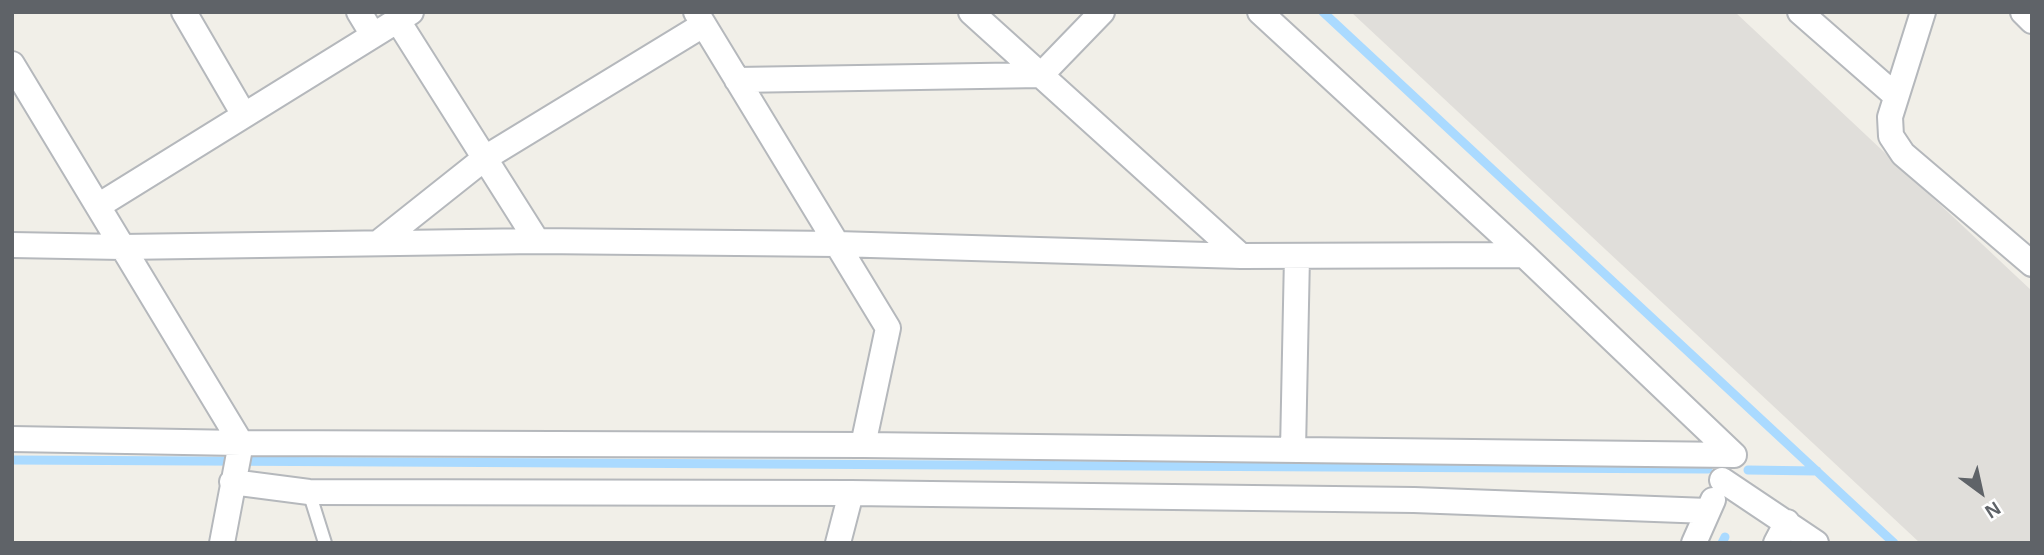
<!DOCTYPE html>
<style>
body{margin:0}
#map{position:relative;width:2044px;height:555px;overflow:hidden;background:#f1efe8;font-family:Helvetica,sans-serif}
canvas{display:block}
.frame{position:absolute;inset:0;border:14px solid #5f6368;pointer-events:none}
.north{position:absolute;left:1946px;top:457px;width:70px;height:70px;-webkit-text-stroke:5px #fff;paint-order:stroke;rotate:147deg;font-size:19px;font-weight:700;line-height:28px;text-align:center;color:#5f6368}
.north::after{content:'';display:block;margin:auto;width:24px;height:32px;background:#5f6368;clip-path:polygon(50% 0,100% 100%,50% 72%,0 100%)}
</style>
<div id="map">
<canvas width="2044" height="555"></canvas>
<div class="frame"></div>
<div class="north">N</div>
</div>
<script>
const c = document.querySelector('canvas').getContext('2d');
c.lineJoin = 'round';
function paint(path, color) { c.fillStyle = color; c.fill(path, 'evenodd'); }
const shape = rows => new Path2D(rows.map(r => 'M' + r).join(''));
function stroke(path, color, width, dash) { c.strokeStyle = color; c.lineWidth = width; c.lineCap = dash ? 'butt' : 'round'; c.setLineDash(dash || []); c.stroke(path); }
paint(shape([
 [1351,12,1735,12,2032,291,2032,543,1920,543]
]), '#e0deda');
stroke(shape([
 [1323,12,1894,543],
 [12,460,1708,469],
 [1748,470,1817,471],
 [1722,543,1725,537]
]), '#aadaff', 9);
const service = shape([
 [309,492,325,543]
]);
const minor = shape([
 [184,12,244,115],
 [359,12,373,35],
 [696,12,888,328,863,445],
 [971,12,1241,256],
 [1260,12,1524,255,1734,455],
 [1800,12,1896,96],
 [1923,12,1890,117,1891,136,1903,154,2032,264],
 [2023,12,2032,21],
 [398,21,537,241],
 [12,64,241,443,222,543],
 [737,80,1041,75,1102,12],
 [98,206,411,12],
 [378,243,485,158,703,25],
 [12,245,122,247,537,241,837,244,1241,256,1524,255],
 [12,439,241,443,863,445,1734,455],
 [1293,450,1297,256],
 [1722,480,1816,543],
 [232,482,309,492,851,493,1414,500,1708,511],
 [838,543,851,493],
 [1694,543,1713,500],
 [1776,543,1787,522]
]);
stroke(service, '#b5b8bc', 16);
stroke(minor, '#b5b8bc', 28);
stroke(service, '#fff', 12);
stroke(minor, '#fff', 24);
</script>
